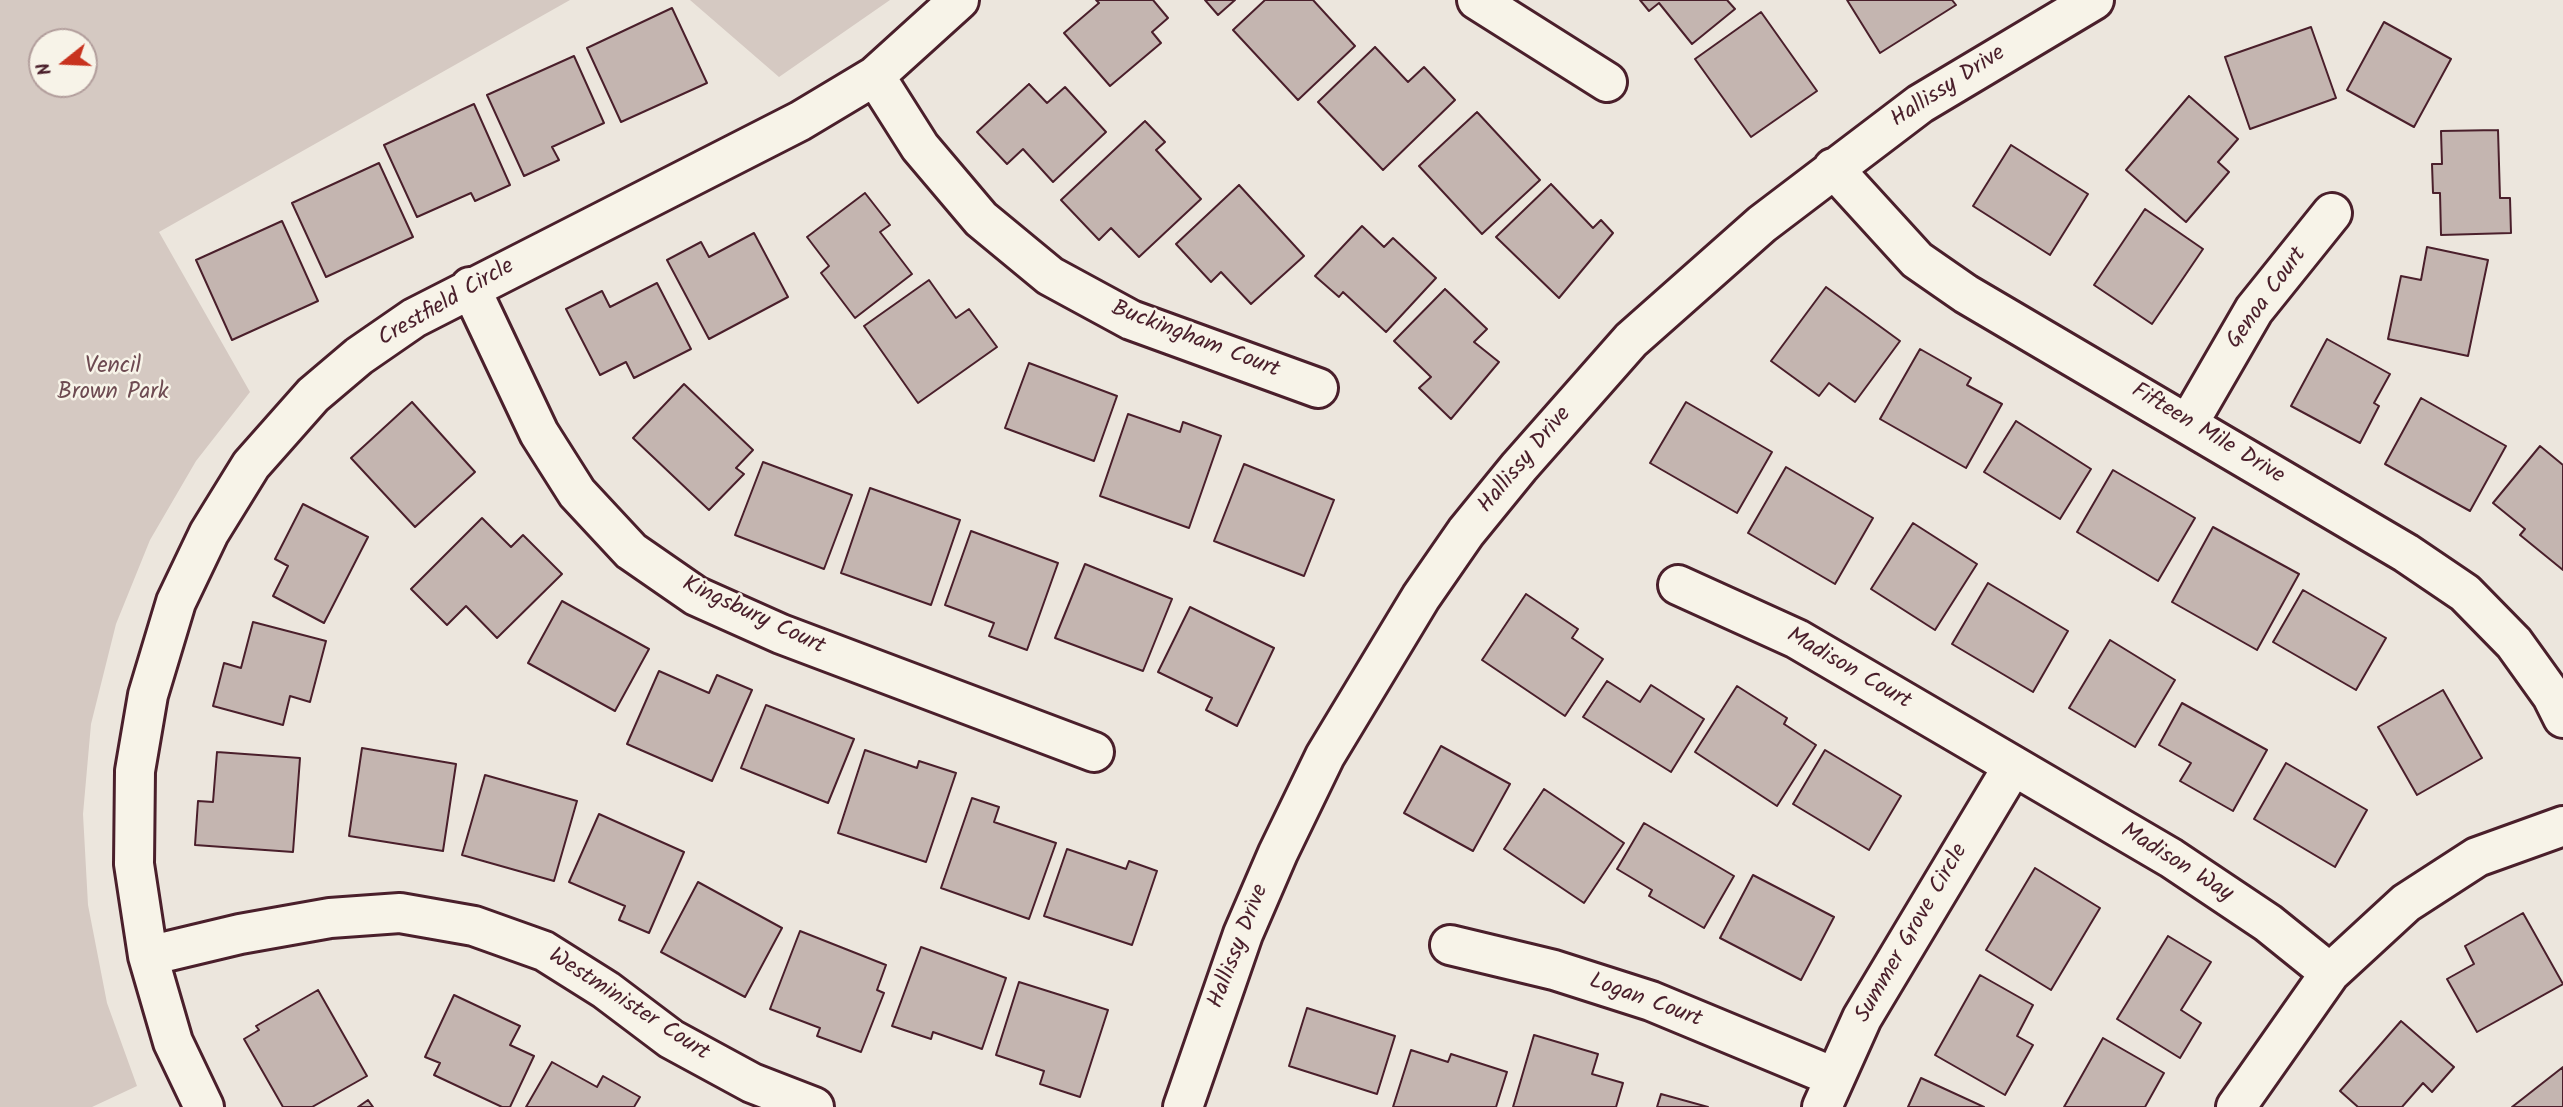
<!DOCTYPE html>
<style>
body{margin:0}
#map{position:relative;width:2563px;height:1107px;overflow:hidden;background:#ece6dd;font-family:Kalam,sans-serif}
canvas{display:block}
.north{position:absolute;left:28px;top:28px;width:70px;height:70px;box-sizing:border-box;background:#f7f3e8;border:2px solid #b29e9c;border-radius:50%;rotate:252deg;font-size:19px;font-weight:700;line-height:28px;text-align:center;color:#4a1f2b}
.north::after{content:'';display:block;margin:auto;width:24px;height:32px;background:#c8321e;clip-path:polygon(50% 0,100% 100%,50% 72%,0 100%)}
</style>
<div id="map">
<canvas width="2563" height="1107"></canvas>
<div class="north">N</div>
</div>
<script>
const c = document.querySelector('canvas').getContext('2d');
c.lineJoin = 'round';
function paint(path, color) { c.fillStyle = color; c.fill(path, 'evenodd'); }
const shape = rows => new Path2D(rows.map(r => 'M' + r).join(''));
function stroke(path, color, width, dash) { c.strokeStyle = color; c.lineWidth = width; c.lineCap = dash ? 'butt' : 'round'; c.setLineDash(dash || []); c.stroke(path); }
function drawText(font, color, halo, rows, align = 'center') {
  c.font = font + ' Kalam,sans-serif'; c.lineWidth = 5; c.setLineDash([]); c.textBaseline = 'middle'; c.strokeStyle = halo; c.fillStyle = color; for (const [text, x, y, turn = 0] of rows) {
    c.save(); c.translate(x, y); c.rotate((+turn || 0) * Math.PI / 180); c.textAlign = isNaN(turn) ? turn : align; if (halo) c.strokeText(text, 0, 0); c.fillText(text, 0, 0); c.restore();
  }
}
paint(shape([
 [0,0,570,0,159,232,250,392,196,461,150,540,116,624,91,724,83,814,88,905,107,1003,137,1086,92,1107,0,1107],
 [84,42,84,84,42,84,42,42],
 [690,0,890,0,779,77]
]), '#d5c9c2');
const building = shape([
 [1096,0,1153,0,1168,18,1152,32,1161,43,1110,86,1064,33,1099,3,1096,0],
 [1205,0,1235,0,1218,15,1205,0],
 [1265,0,1313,0,1355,46,1298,100,1233,30,1265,0],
 [1640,0,1727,0,1735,9,1692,44,1659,3,1649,11,1640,0],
 [1847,0,1952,0,1956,5,1880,53,1847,0],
 [672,8,707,83,621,122,587,48,672,8],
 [1761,12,1817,91,1751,137,1695,59,1761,12],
 [2384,22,2451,59,2414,127,2347,90,2384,22],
 [2311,27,2336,98,2250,129,2225,57,2311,27],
 [1375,47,1408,82,1424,67,1455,100,1383,170,1318,102,1375,47],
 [574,56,604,123,552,147,559,160,524,176,487,95,574,56],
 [1029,84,1047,103,1065,87,1106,132,1053,182,1023,149,1007,164,977,132,1029,84],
 [2189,96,2238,139,2218,162,2229,172,2186,222,2126,170,2189,96],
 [474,104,510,185,475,201,471,193,417,217,384,145,474,104],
 [1477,112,1540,180,1482,234,1419,166,1477,112],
 [1145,121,1165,142,1156,150,1201,199,1139,257,1111,228,1099,240,1061,200,1145,121],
 [2498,130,2500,198,2510,198,2511,233,2441,235,2440,193,2433,193,2432,164,2442,164,2441,131,2498,130],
 [2011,145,2088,194,2050,255,1973,206,2011,145],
 [379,163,413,237,326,277,292,203,379,163],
 [1551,184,1593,228,1601,220,1613,233,1559,298,1496,237,1551,184],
 [1239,185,1304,256,1251,304,1221,272,1211,282,1176,244,1239,185],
 [865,193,890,225,880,232,912,274,855,318,821,273,829,266,807,237,865,193],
 [2145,209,2203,249,2152,324,2094,285,2145,209],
 [282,221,318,301,232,340,196,260,282,221],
 [1362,226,1384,247,1393,238,1436,278,1386,332,1343,292,1339,297,1315,276,1362,226],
 [754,233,788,297,709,339,667,260,701,242,709,257,754,233],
 [2427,247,2488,260,2468,356,2388,339,2401,276,2421,280,2427,247],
 [929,280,956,318,969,309,997,347,918,403,864,326,929,280],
 [657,283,691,349,634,378,626,362,600,375,566,309,602,291,610,307,657,283],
 [1826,287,1900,341,1855,402,1829,383,1819,396,1771,361,1826,287],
 [1445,289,1487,329,1474,342,1499,362,1451,419,1419,388,1431,377,1394,341,1445,289],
 [2327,339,2390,374,2374,403,2379,406,2360,443,2291,406,2327,339],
 [1920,349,1971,378,1967,385,2002,404,1966,468,1880,419,1920,349],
 [1029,363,1117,396,1094,461,1005,428,1029,363],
 [684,384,753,450,736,468,744,474,709,510,633,438,684,384],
 [2421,398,2506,446,2470,511,2385,464,2421,398],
 [412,402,475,472,415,527,351,458,412,402],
 [1686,402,1772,452,1737,513,1650,463,1686,402],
 [1128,414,1180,432,1183,422,1221,436,1189,528,1100,496,1128,414],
 [2016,421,2091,469,2060,519,1984,472,2016,421],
 [2540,446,2563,465,2563,570,2520,535,2525,529,2493,503,2540,446],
 [763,462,852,495,824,569,735,535,763,462],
 [1244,464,1334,500,1304,576,1214,541,1244,464],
 [1786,467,1873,518,1835,584,1748,533,1786,467],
 [2113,470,2195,518,2158,581,2077,532,2113,470],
 [870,488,960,520,931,605,841,573,870,488],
 [303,504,368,537,324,623,273,596,288,566,275,559,303,504],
 [482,518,511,547,523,535,562,574,497,638,466,606,447,625,411,589,482,518],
 [1913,523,1977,564,1935,630,1871,589,1913,523],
 [2213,527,2299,574,2257,650,2172,602,2213,527],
 [971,531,1058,563,1027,650,989,636,994,623,945,605,971,531],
 [1085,564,1172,599,1143,671,1055,638,1085,564],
 [1988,583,2068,631,2033,692,1952,644,1988,583],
 [2303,590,2386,638,2356,690,2273,642,2303,590],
 [1526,594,1578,629,1572,638,1603,659,1565,716,1482,660,1526,594],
 [562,601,649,649,615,711,528,663,562,601],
 [1190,607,1274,648,1237,726,1206,710,1212,698,1158,672,1190,607],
 [253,622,326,641,310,702,290,696,283,725,213,706,224,663,241,668,253,622],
 [2110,640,2175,680,2135,747,2069,708,2110,640],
 [659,671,709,693,717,675,752,690,712,781,627,744,659,671],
 [1607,681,1640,702,1651,685,1704,719,1671,772,1583,717,1607,681],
 [1737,686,1787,718,1784,724,1816,745,1777,806,1695,752,1737,686],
 [2443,690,2482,758,2417,795,2378,727,2443,690],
 [2182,703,2267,750,2233,811,2180,781,2191,763,2159,745,2182,703],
 [766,705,854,739,828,803,741,768,766,705],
 [1441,746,1510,784,1473,851,1404,813,1441,746],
 [362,748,456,764,443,851,349,836,362,748],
 [865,750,917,768,919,761,956,773,926,862,838,833,865,750],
 [1825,750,1901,796,1869,850,1793,804,1825,750],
 [217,752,300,758,293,852,195,845,198,801,213,802,217,752],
 [2286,763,2367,810,2335,867,2254,819,2286,763],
 [485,775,577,801,554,881,462,855,485,775],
 [1544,789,1624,843,1584,903,1504,849,1544,789],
 [972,798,999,807,994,822,1056,843,1029,919,941,888,972,798],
 [599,814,684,852,649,933,619,920,625,906,569,882,599,814],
 [1644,823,1734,876,1704,928,1649,896,1652,890,1617,869,1644,823],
 [1067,849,1126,869,1129,861,1157,871,1132,945,1044,916,1067,849],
 [2035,868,2100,908,2051,990,1986,950,2035,868],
 [1753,875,1834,917,1801,980,1720,938,1753,875],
 [698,882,782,928,745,997,661,952,698,882],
 [2523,913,2563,984,2477,1032,2447,979,2474,964,2465,946,2523,913],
 [800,931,886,965,877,990,884,993,861,1052,817,1036,820,1028,770,1009,800,931],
 [2168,936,2211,962,2181,1010,2201,1023,2180,1058,2117,1019,2168,936],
 [921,947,1006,978,982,1049,933,1032,931,1039,892,1026,921,947],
 [1980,975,2033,1005,2017,1036,2033,1045,2005,1095,1935,1055,1980,975],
 [1019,982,1108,1010,1080,1097,1040,1084,1044,1071,996,1055,1019,982],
 [318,990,367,1076,312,1107,283,1107,244,1039,259,1030,256,1026,318,990],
 [454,995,520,1026,510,1045,534,1056,510,1107,502,1107,434,1075,440,1063,425,1057,454,995],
 [1307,1008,1395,1036,1377,1094,1289,1066,1307,1008],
 [2401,1021,2454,1067,2432,1092,2423,1083,2402,1107,2358,1107,2340,1091,2401,1021],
 [1534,1035,1598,1054,1592,1074,1623,1083,1616,1107,1513,1107,1534,1035],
 [2103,1038,2164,1073,2145,1107,2064,1107,2103,1038],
 [1411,1050,1448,1062,1451,1054,1507,1072,1496,1107,1393,1107,1411,1050],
 [552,1062,597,1087,603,1076,640,1097,634,1107,526,1107,552,1062],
 [2563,1067,2563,1107,2512,1107,2563,1067],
 [1921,1078,1984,1107,1908,1107,1921,1078],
 [1661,1094,1708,1107,1657,1107,1661,1094],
 [368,1100,373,1107,358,1107,368,1100]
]);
paint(building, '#c4b5b0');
stroke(building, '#4a1f2b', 2);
const minor = shape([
 [1477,0,1607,82],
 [875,76,920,147,981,219,1050,276,1131,320,1318,388],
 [1833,168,1917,260,1966,294,2406,553,2465,593,2514,643,2552,696,2563,718],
 [470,287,539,433,577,493,631,551,696,596,781,634,1094,752],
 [2188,424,2254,310,2332,213],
 [1678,585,1797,639,2171,858,2268,923,2330,973],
 [1450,945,1554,970,1651,1001,1834,1077],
 [148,956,240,934,330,918,400,913,474,926,544,951,606,990,671,1039,752,1083,814,1107],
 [204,1107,173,1042,148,956,134,864,135,771,148,695,176,602,209,533,251,465,313,395,359,356,414,318,800,121,875,76,959,0],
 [1183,1107,1243,934,1278,853,1325,756,1421,597,1466,532,1519,467,1631,340,1762,224,1920,104,2094,0],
 [1822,1107,1862,1018,2013,766],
 [2236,1107,2330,973,2406,903,2477,857,2563,826]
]);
stroke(minor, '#4a1f2b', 44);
stroke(minor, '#f7f3e8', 38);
drawText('23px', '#4a1f2b', '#f7f3e8', [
 ["Hallissy Drive",1949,88,-33],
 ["Genoa Court",2268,299,-54],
 ["Crestfield Circle",447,304,-30],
 ["Buckingham Court",1195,341,21],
 ["Fifteen Mile Drive",2207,435,31],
 ["Hallissy Drive",1526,461,-50],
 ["Kingsbury Court",753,617,25],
 ["Madison Court",1848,670,30],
 ["Madison Way",2176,864,32],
 ["Summer Grove Circle",1913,934,-60],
 ["Hallissy Drive",1240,947,-69],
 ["Logan Court",1645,1002,20],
 ["Westminister Court",628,1006,33]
]);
drawText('23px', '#6d4a51', '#f7f3e8', [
 ["Vencil",113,368],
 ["Brown Park",113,394]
]);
</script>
